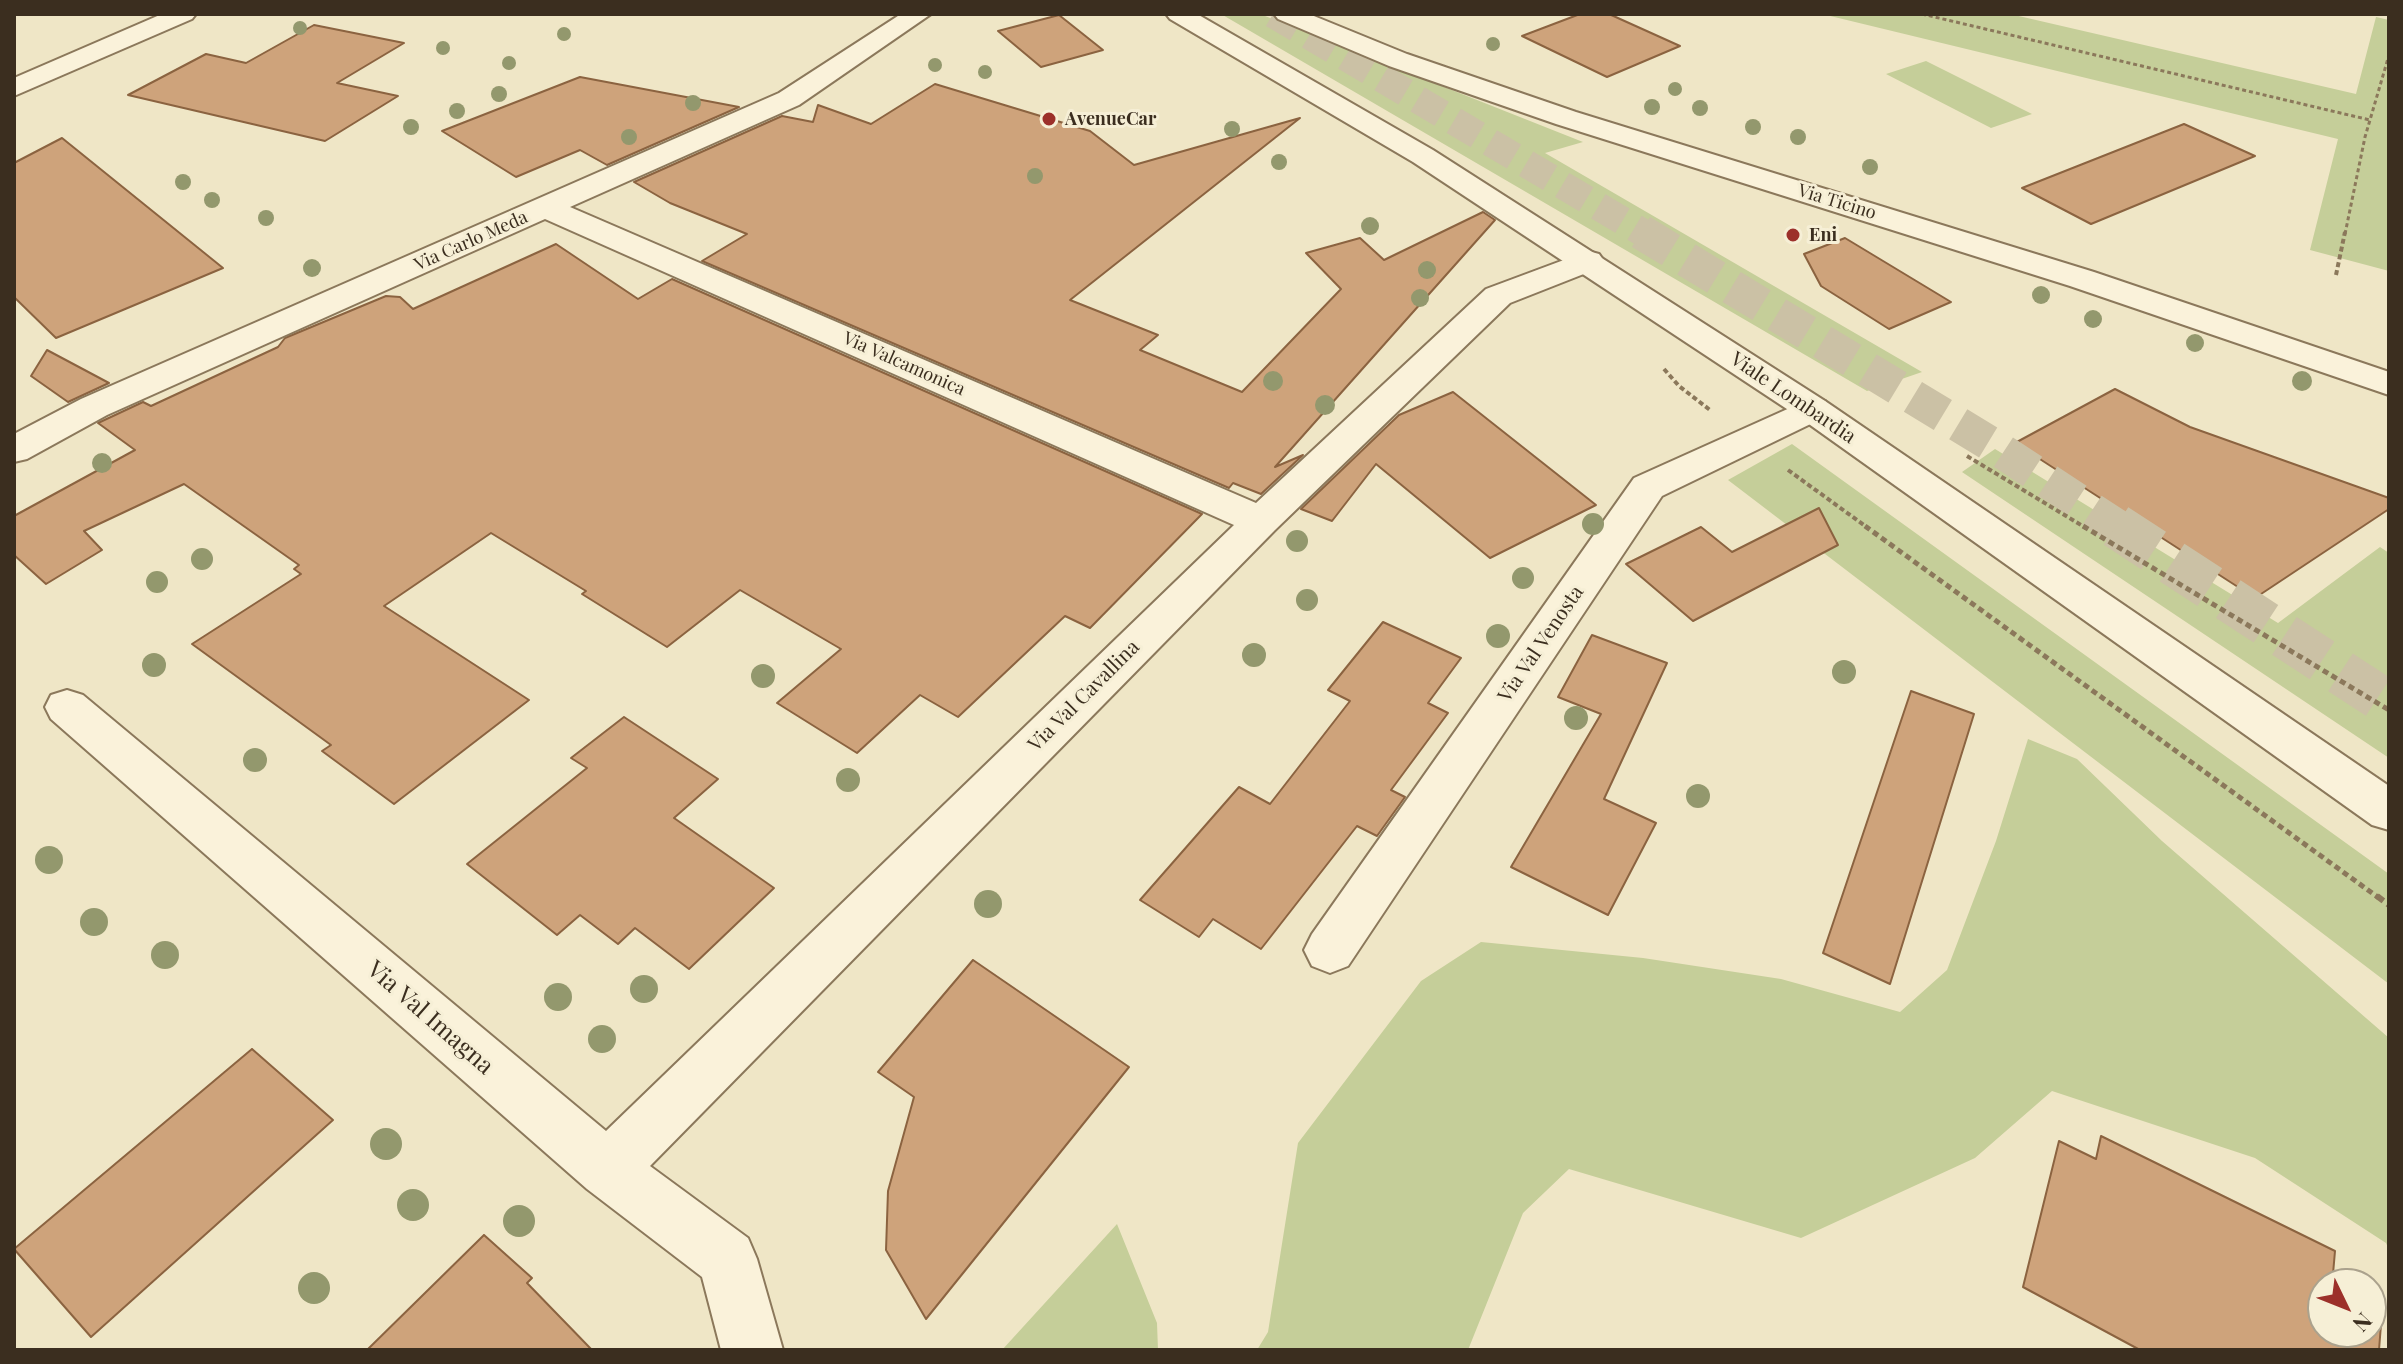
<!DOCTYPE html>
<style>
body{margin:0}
#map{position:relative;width:2403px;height:1364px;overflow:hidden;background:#efe6c6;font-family:"Playfair Display",serif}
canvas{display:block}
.frame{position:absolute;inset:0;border:16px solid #3b2e1f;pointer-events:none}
.north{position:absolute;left:2307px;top:1268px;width:80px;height:80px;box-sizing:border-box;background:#f6efd6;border:2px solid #aba28d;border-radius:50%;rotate:133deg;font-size:22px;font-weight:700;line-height:32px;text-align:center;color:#3b2e1f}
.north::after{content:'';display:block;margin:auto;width:28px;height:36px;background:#9c302a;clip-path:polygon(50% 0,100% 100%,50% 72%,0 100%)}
</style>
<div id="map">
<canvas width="2403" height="1364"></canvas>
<div class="frame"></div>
<div class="north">N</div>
</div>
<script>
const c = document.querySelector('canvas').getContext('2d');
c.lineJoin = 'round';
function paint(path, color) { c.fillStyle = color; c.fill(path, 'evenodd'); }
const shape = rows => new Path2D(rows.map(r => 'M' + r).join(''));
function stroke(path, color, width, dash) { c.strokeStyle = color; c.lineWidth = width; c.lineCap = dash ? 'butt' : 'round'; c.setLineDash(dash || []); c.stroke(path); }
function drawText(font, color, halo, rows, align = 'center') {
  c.font = font + ' "Playfair Display",serif'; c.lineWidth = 6; c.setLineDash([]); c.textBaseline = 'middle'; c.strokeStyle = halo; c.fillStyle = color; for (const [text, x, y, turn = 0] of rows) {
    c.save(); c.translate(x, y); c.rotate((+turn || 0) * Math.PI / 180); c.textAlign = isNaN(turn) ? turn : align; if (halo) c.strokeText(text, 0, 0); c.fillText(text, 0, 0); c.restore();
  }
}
paint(shape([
 [1221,14,1260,14,1583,142,1545,153,1922,372,1867,391],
 [1822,14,2010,14,2356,94,2376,17,2389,20,2389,271,2310,250,2338,139],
 [1926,61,2032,114,1991,128,1886,74],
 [1792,444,2389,874,2389,984,1728,480],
 [1995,449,2278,623,2380,547,2389,553,2389,758,1962,472],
 [2028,739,2077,759,2162,841,2389,1038,2389,1250,2386,1243,2255,1158,2052,1091,1975,1158,1801,1238,1569,1169,1523,1213,1468,1350,1257,1350,1268,1332,1298,1143,1421,981,1481,942,1643,958,1781,979,1900,1012,1947,970,1996,841],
 [1117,1224,1157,1323,1158,1350,1002,1350]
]), '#c5ce99');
const building = shape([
 [1580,14,1609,14,1680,46,1607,77,1522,36,1580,14],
 [1059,15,1103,50,1041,67,998,31,1059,15],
 [314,25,404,43,337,83,398,96,325,141,128,95,206,54,246,63,314,25],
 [580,77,739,107,607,165,580,150,516,177,442,131,580,77],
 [935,84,1090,131,1134,165,1300,118,1070,300,1158,335,1140,350,1242,392,1341,289,1306,253,1360,238,1384,260,1483,212,1495,220,1275,467,1303,455,1261,494,1233,483,1229,488,702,261,747,234,670,203,634,182,782,116,813,122,818,105,871,124,935,84],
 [2184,124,2255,156,2091,224,2022,188,2184,124],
 [62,138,223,268,56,338,14,297,14,163,62,138],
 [1845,238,1951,302,1889,329,1821,286,1804,254,1845,238],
 [556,244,638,299,672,279,1202,514,1090,628,1065,616,958,717,920,695,857,753,777,703,841,649,740,590,667,647,582,594,586,591,491,533,384,606,529,700,394,804,322,751,331,745,192,644,301,574,294,569,299,565,184,484,84,531,102,550,46,584,14,555,14,516,135,450,98,423,143,402,151,406,278,347,285,338,386,296,400,297,413,309,556,244],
 [47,350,109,383,68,402,31,376,47,350],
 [2115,389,2190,427,2389,498,2389,509,2255,598,2015,443,2115,389],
 [1453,392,1596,505,1490,558,1376,464,1332,521,1301,509,1399,415,1453,392],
 [1819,508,1838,545,1693,621,1626,564,1701,527,1732,552,1819,508],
 [1383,622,1461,658,1428,703,1448,713,1391,790,1405,797,1377,836,1357,826,1261,949,1213,919,1199,937,1140,900,1239,787,1270,804,1350,701,1328,690,1383,622],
 [1592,635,1667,663,1604,799,1656,823,1608,915,1511,867,1601,714,1558,697,1592,635],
 [1911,691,1974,714,1890,984,1823,953,1911,691],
 [624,717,718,779,674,818,774,888,689,969,635,928,618,944,580,915,557,935,467,864,587,768,571,758,624,717],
 [973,960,1129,1067,926,1319,886,1250,888,1191,914,1097,878,1072,973,960],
 [252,1049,333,1120,91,1337,14,1249,252,1049],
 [2101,1136,2335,1251,2333,1274,2354,1284,2323,1284,2323,1332,2371,1332,2371,1293,2383,1299,2379,1350,2140,1350,2023,1287,2059,1141,2096,1159,2101,1136],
 [484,1235,532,1278,527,1283,592,1350,367,1350,484,1235]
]);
paint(building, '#cea37b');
stroke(building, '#8b6340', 2);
stroke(shape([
 [1273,14,1645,234]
]), '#cbc1a5', 28, [28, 14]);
stroke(shape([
 [1641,232,1994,446,2119,528]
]), '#cbc1a5', 35, [35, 18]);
stroke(shape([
 [2116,526,2389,704]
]), '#cbc1a5', 45, [45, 22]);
const minor = shape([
 [901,14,931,14,799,105,570,207,1256,503,1486,289,1588,251,1599,254,1604,261,1599,268,1510,303,1275,530,650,1166,748,1238,757,1259,783,1350,721,1350,702,1277,587,1189,51,719,45,707,51,695,67,690,83,695,606,1131,1234,525,545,219,107,415,27,459,14,462,14,434,81,399,779,93,901,14],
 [1274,14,1309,14,1407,54,1576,112,2094,272,2389,372,2389,395,2070,286,1556,124,1389,66,1278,19,1274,14],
 [1812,398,1825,401,1830,409,1825,417,1662,496,1348,966,1330,973,1312,966,1304,950,1312,934,1634,478,1812,398]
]);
const tertiary = shape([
 [162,14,196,14,192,19,14,96,14,78,162,14],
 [1166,14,1197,14,1433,150,1825,401,2389,786,2389,830,2372,825,1799,417,1413,162,1170,19,1166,14]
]);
stroke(minor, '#8b785b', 4);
stroke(tertiary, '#8b785b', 4);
stroke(shape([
 [1922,14,2370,120],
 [2345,234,2365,137,2389,55]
]), '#8b785b', 3, [4, 3]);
stroke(shape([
 [2336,275,2345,232],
 [1664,369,1679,386,1710,410],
 [1967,456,2086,528],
 [1788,470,1868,528]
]), '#8b785b', 4, [5, 3]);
stroke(shape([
 [1865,526,2379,898],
 [2083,526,2389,710]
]), '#8b785b', 5, [6, 4]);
stroke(shape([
 [2377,896,2389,905]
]), '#8b785b', 6, [8, 5]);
paint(minor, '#faf2da');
paint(tertiary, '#faf2da');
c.fillStyle = '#93986d';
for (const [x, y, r] of [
 [300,28,7],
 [564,34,7],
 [1493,44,7],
 [443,48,7],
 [509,63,7],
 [935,65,7],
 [985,72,7],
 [1675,89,7],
 [499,94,8],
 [693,103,8],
 [1652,107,8],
 [1700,108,8],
 [457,111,8],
 [411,127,8],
 [1753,127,8],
 [1232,129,8],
 [629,137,8],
 [1798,137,8],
 [1279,162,8],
 [1870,167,8],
 [1035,176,8],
 [183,182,8],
 [212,200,8],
 [266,218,8],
 [1370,226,9],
 [312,268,9],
 [1427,270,9],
 [2041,295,9],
 [1420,298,9],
 [2093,319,9],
 [2195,343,9],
 [1273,381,10],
 [2302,381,10],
 [1325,405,10],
 [102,463,10],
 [1593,524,11],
 [1297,541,11],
 [202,559,11],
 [1523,578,11],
 [157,582,11],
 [1307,600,11],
 [1498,636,12],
 [1254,655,12],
 [154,665,12],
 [1844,672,12],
 [763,676,12],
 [1576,718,12],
 [255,760,12],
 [848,780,12],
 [1698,796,12],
 [49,860,14],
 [988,904,14],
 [94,922,14],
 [165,955,14],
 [644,989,14],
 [558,997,14],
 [602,1039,14],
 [386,1144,16],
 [413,1205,16],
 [519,1221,16],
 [314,1288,16]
]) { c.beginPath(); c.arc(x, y, r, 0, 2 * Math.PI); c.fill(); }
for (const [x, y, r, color] of [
 [1049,119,8,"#9c302a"],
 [1793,235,8,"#9c302a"]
]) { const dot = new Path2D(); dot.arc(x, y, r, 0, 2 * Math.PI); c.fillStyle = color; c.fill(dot); stroke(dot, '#f6efd6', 3); }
drawText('bold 18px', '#3b2e1f', '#f6efd6', [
 ["AvenueCar",1065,119],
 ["Eni",1809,235]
], 'left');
drawText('18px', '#3b2e1f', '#f6efd6', [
 ["Via Ticino",1837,202,17],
 ["Via Carlo Meda",471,241,-24],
 ["Via Valcamonica",904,364,24]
]);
drawText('20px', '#3b2e1f', '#f6efd6', [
 ["Viale Lombardia",1793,398,34],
 ["Via Val Venosta",1541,644,-56],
 ["Via Val Cavallina",1084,696,-45]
]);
drawText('24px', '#3b2e1f', '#f6efd6', [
 ["Via Val Imagna",430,1018,41]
]);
</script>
